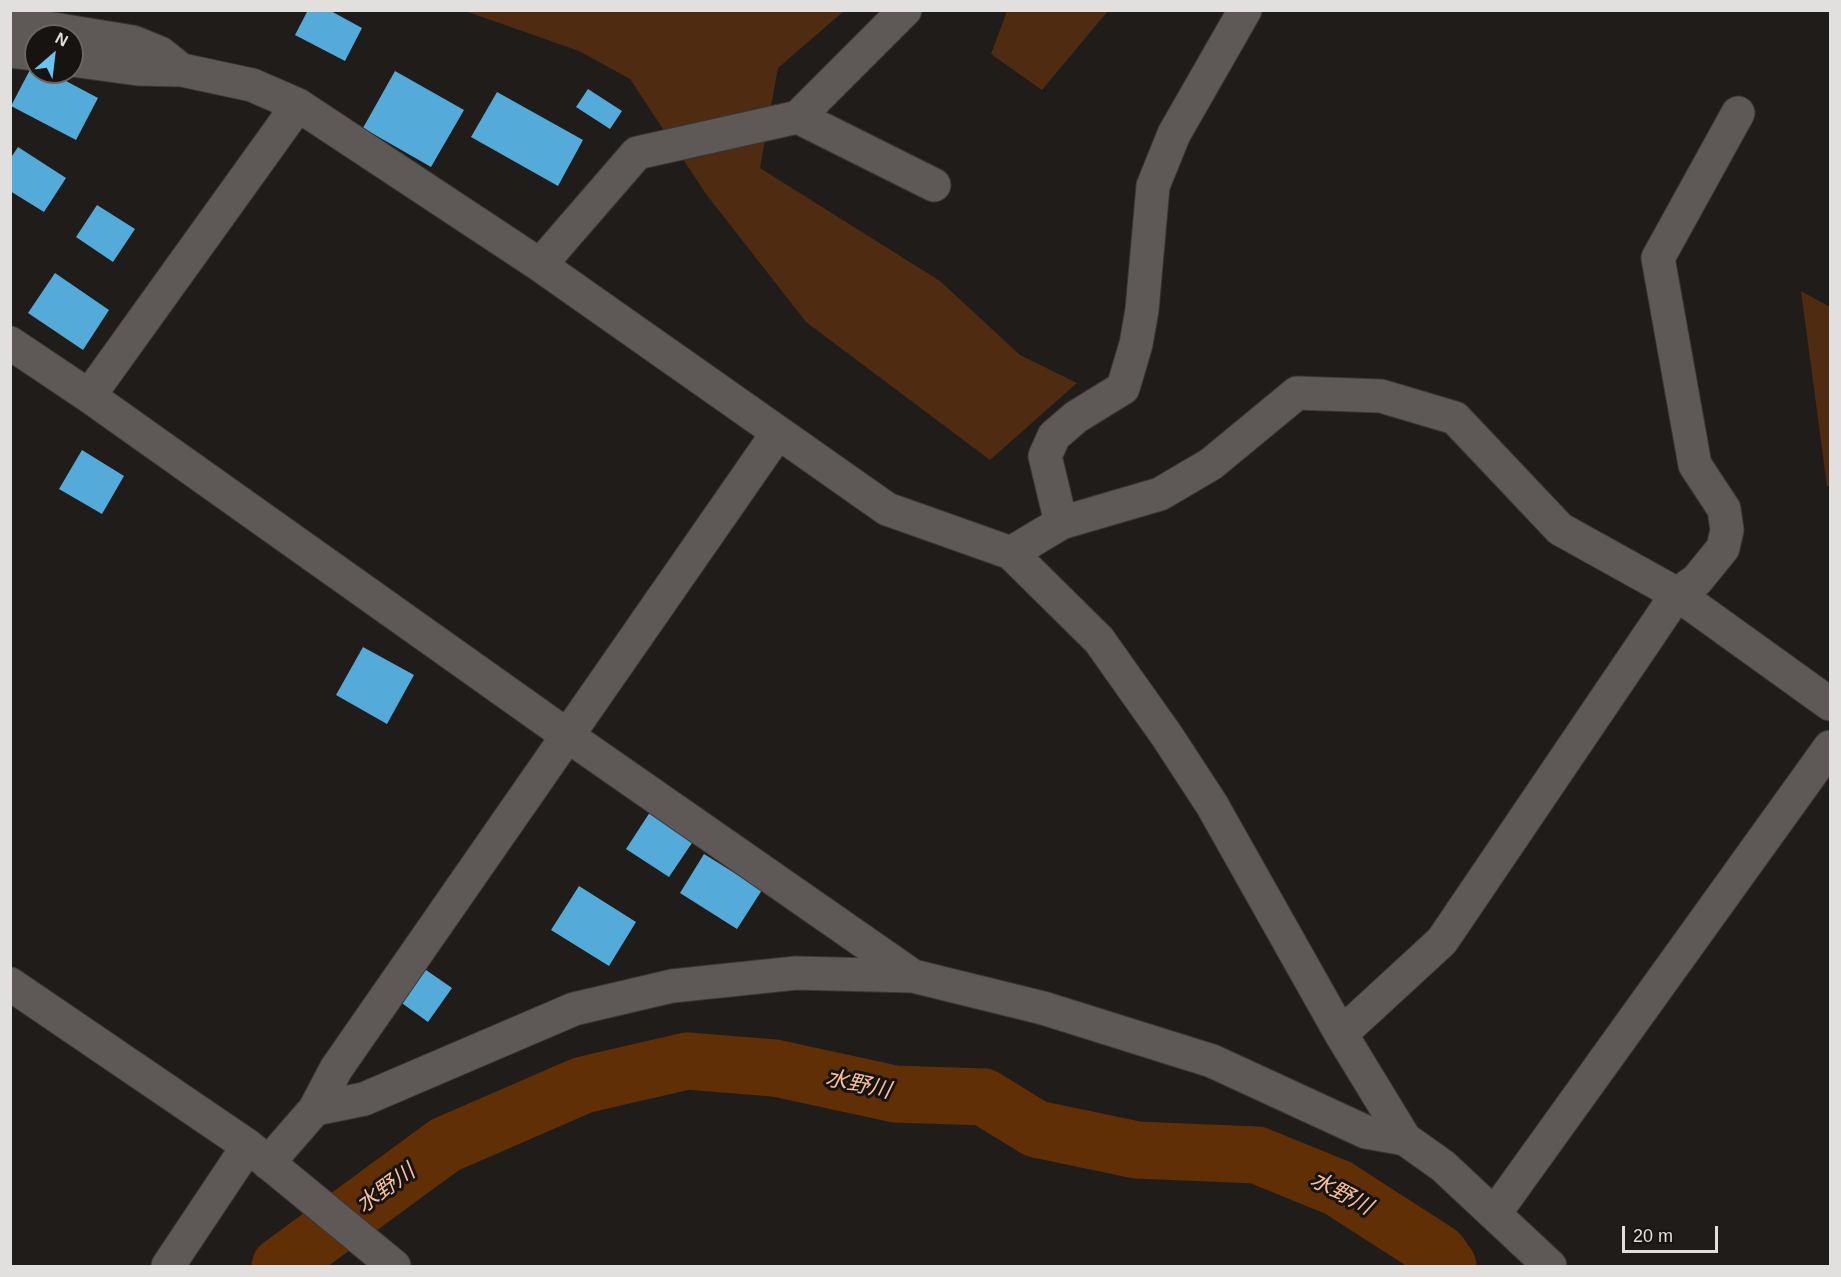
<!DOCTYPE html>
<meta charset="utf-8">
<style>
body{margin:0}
#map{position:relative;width:1841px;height:1277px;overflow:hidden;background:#201c1a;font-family:Helvetica,sans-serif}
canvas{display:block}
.frame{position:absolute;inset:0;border:12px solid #e2e0de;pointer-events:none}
.north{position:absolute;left:24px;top:24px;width:60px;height:60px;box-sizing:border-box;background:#171311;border:2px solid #686563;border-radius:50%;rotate:28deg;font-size:16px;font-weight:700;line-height:24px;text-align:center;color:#e2e0de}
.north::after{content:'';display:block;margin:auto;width:21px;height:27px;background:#6cc3f2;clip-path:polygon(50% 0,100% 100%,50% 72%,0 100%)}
.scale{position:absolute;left:1622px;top:1226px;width:96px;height:27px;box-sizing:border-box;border:3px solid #e2e0de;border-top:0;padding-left:8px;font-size:18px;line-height:21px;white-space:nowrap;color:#e2e0de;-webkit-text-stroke:4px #171311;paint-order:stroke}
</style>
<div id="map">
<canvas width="1841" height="1277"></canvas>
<div class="frame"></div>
<div class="north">N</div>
<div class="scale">20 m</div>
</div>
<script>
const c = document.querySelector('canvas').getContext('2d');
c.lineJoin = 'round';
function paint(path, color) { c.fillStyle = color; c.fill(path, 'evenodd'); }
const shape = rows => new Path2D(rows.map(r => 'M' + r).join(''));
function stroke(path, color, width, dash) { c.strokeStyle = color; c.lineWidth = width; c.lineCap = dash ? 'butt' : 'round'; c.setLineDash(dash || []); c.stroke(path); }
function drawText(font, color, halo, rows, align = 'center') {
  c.font = font + ' Helvetica,"Noto Sans JP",sans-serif'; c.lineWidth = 6; c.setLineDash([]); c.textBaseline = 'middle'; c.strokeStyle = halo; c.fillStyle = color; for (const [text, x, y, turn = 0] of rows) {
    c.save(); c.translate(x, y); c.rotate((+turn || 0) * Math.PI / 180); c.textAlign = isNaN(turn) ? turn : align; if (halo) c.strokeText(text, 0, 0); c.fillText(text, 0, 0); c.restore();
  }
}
paint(shape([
 [465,11,844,11,778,68,760,168,940,281,1020,355,1077,383,990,460,806,322,706,194,630,79,579,51],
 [1007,11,1007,10,1108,11,1042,90,991,54],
 [1801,291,1830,307,1830,486,1827,486]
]), '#4e2b11');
stroke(shape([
 [280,1266,445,1145,583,1085,687,1061,775,1068,895,1094,984,1097,1036,1129,1137,1150,1257,1155,1338,1188,1439,1253,1448,1266]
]), '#602f06', 57);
paint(shape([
 [308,10,329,10,362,28,345,61,295,35],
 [33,64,36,72,49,72,98,98,76,140,11,106],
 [395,71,464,110,431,167,363,128],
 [588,89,622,111,610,129,576,107],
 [497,92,583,140,558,186,471,137],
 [18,147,66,178,44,212,10,191,10,159],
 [97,205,135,229,113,262,76,237],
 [55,273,109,310,83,350,28,313],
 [82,450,124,476,102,514,59,489],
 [363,647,414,675,387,724,336,695],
 [652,809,696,837,669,877,626,849],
 [704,854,762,890,737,929,680,893],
 [579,886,636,922,609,966,551,930],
 [416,963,452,988,428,1022,392,996]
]), '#54abd9');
const minor = shape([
 [10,22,133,42,160,53,180,69],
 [10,51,36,54],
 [72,60,138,69,182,70,252,85,298,105,540,265,887,509,1011,553,1099,640,1167,736,1212,805,1341,1034,1405,1139,1443,1166,1550,1266],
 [798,117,934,185],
 [540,265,637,153,798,117,905,10],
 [10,343,89,396,298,105],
 [89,396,568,736,913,976],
 [1061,523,1045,456,1054,436,1076,417,1123,388,1136,344,1142,310,1153,186,1174,134,1245,10],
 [1011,553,1061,523,1160,494,1211,464,1297,393,1381,396,1455,418,1560,529,1677,594,1830,704],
 [10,984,248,1146,394,1266],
 [1341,1034,1442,941,1677,594,1697,580,1723,548,1727,530,1724,509,1695,465,1658,258,1738,113],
 [315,1109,364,1099,574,1009,672,986,796,973,913,976,1043,1008,1212,1061,1366,1132,1405,1139],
 [268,1163,315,1109,336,1069,777,434],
 [1495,1213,1830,747],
 [168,1266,248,1146]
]);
stroke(minor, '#3a3735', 35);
stroke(minor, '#5e5956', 33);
drawText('italic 22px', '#f9bf9a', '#171311', [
 ["水野川",858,1085,12],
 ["水野川",386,1189,-36],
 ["水野川",1341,1194,28]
]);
</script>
